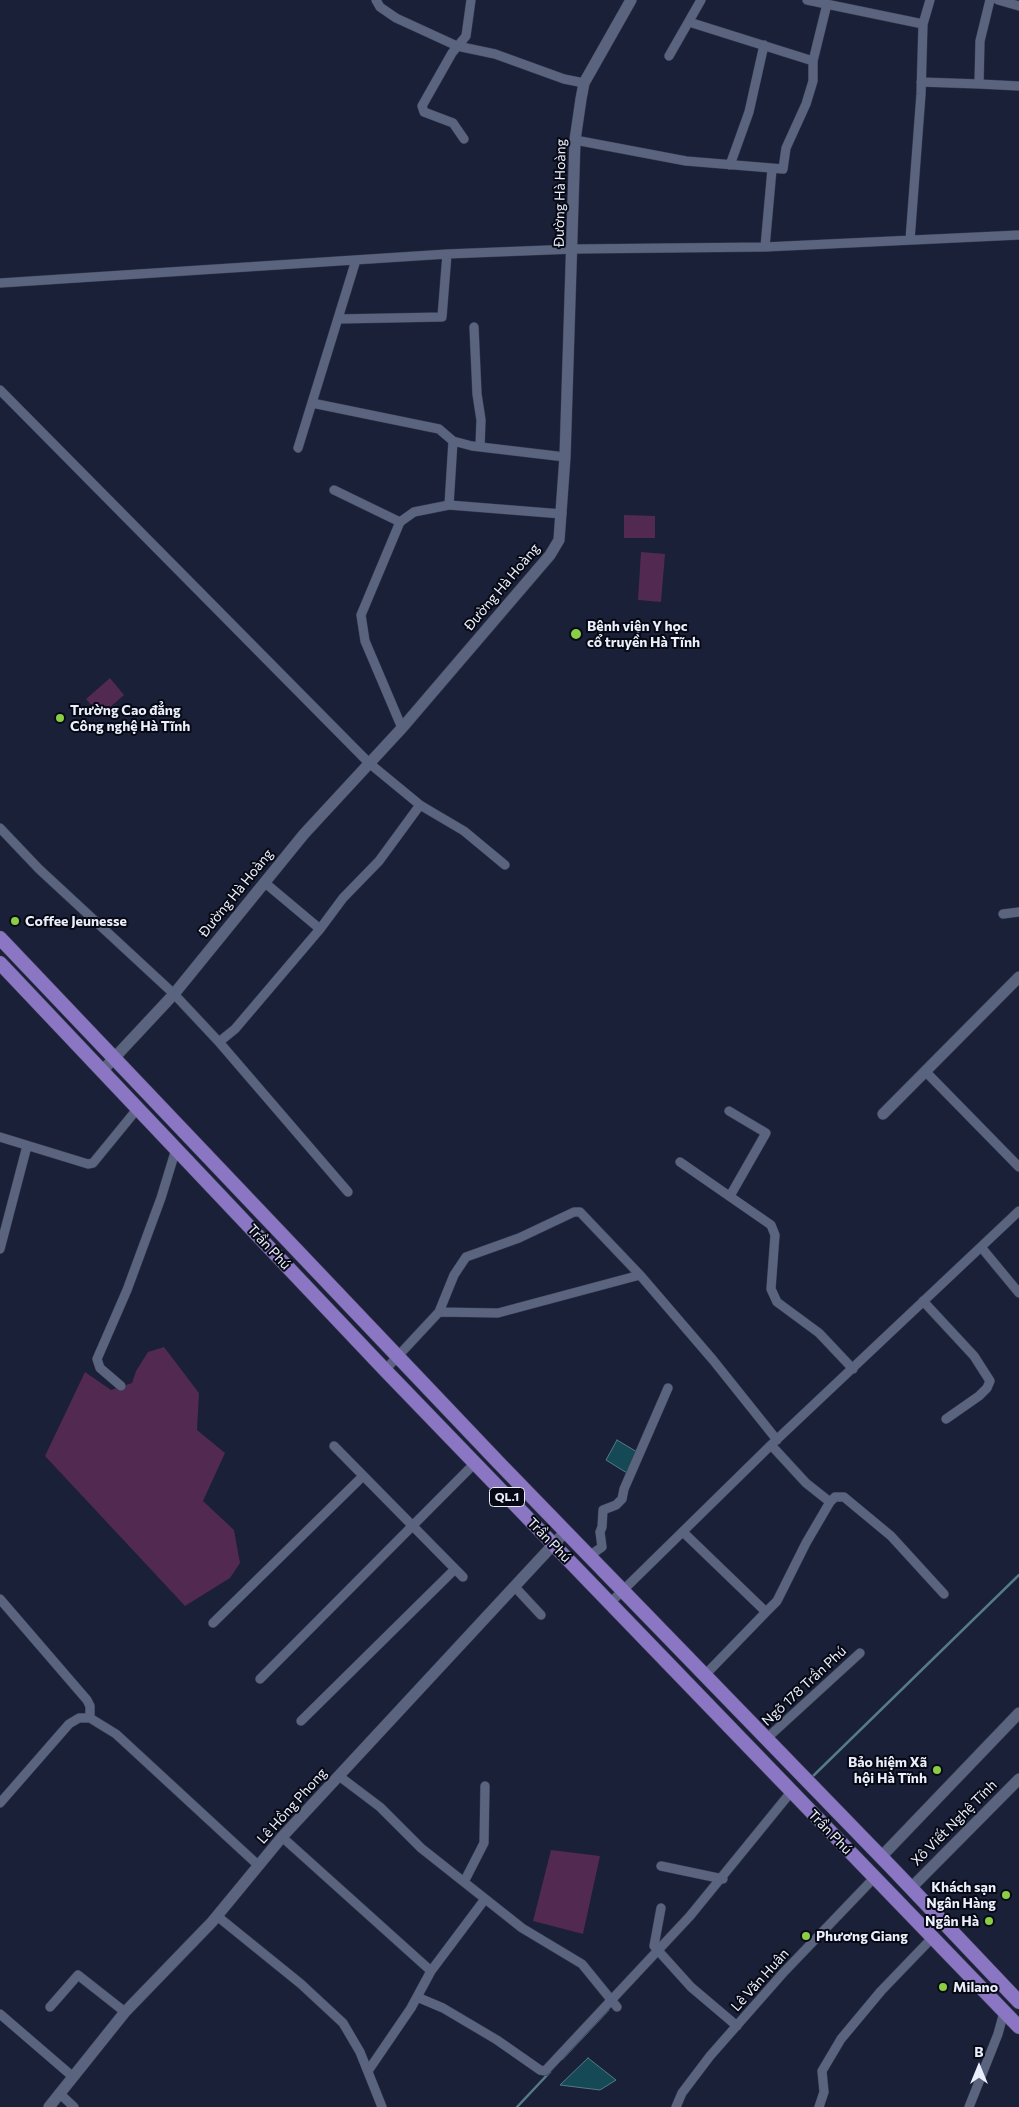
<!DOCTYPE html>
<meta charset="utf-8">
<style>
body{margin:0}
#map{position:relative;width:1019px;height:2107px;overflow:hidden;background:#192037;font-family:Commissioner,sans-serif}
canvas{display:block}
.north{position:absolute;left:954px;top:2042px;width:50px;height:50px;-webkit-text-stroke:4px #070a14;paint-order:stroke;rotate:0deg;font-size:14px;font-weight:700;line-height:20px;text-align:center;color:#ebeffc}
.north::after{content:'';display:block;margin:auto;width:18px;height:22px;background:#ebeffc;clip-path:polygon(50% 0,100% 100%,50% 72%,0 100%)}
</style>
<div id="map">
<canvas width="1019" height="2107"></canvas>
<div class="north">B</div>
</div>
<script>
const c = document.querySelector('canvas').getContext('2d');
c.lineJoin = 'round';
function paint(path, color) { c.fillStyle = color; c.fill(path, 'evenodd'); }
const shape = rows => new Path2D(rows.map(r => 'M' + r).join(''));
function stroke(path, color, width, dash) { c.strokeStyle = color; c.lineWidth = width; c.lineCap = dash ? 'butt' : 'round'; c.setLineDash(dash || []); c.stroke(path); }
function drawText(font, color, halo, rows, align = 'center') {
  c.font = font + ' Commissioner,sans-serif'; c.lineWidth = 4; c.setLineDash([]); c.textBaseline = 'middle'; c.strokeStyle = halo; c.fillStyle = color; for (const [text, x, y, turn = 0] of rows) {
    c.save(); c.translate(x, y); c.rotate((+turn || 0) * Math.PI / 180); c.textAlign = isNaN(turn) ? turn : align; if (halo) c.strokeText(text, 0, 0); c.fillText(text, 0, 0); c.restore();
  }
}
paint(shape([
 [624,515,655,516,655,538,624,538],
 [641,552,665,554,661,602,638,600],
 [110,678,124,695,100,716,86,699],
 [164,1347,199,1393,197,1430,225,1453,203,1501,234,1530,240,1563,230,1578,185,1606,45,1456,85,1372,111,1390,132,1383,136,1371,148,1352],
 [551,1850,600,1856,583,1934,533,1921]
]), '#512951');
const water = shape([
 [617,1440,637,1452,627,1473,606,1460,617,1440],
 [588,2058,616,2080,600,2090,560,2085,588,2058]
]);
paint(water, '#144955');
stroke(water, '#547b87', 1);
stroke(shape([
 [811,1778,1019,1575],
 [562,2059,608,2010],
 [517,2107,550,2072]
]), '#547b87', 2.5);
const minor = shape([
 [376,0,380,7,396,18,457,46,495,54,564,79,584,83],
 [807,0,923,24],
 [998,0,1019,6],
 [689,22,813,61,827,4],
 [669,56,701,0],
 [921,82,979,84,980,41,990,0],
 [979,84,1019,86],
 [464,139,453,123,424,112,422,106,452,53,466,36,471,0],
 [575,140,686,161,783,169,786,148,806,104,813,81,813,61],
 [730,165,749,112,764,45],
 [910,240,921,94,923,24,930,0],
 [765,247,772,169],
 [0,283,447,254,574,249,765,247,1019,235],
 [338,319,442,317,447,254],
 [474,327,477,394,481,420,480,447],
 [0,390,369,763,420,805,464,831,505,865],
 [312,403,439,429,453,441,472,446,565,457],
 [298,448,356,260],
 [334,490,400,522],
 [449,505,453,441],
 [402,728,365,641,361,615,400,522,414,512,449,505,562,514],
 [0,828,39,869,174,994,219,1042,348,1192],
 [264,882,320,929],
 [1003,914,1019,912],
 [219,1042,235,1029,320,929,343,898,379,861,420,805],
 [925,1071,1019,1167],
 [729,1111,766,1133,730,1196],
 [0,1137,88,1164,93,1163,138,1108],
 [680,1162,771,1225,775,1235,771,1289,777,1302,819,1333,853,1369],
 [981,1247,1019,1293],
 [0,1249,27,1146],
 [923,1301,974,1356,990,1381,987,1388,979,1396,946,1419],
 [439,1312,454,1275,466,1257,519,1238,574,1212,580,1212,640,1275],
 [385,1370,439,1312,498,1313,640,1275,713,1360,777,1440],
 [121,1386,100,1368,97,1359,127,1290,161,1198,176,1149],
 [771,1445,806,1483,830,1502],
 [334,1446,463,1577],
 [683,1532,766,1612,704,1676],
 [589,1556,602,1547,600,1532,602,1527,603,1510,616,1505,622,1499,624,1489,668,1388],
 [514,1586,541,1615],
 [0,1599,87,1700,90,1706,90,1718],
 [610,1603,771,1445,1019,1211],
 [766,1612,777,1601,806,1543,830,1502,835,1497,844,1497,891,1536,944,1594],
 [213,1623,363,1476],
 [260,1679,475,1463],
 [301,1721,455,1569],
 [766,1739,860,1653],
 [339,1776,380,1807,421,1848,522,1928,582,1964,617,2007],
 [0,1803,69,1724,79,1718,90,1718,116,1734,259,1866],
 [282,1837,431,1971],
 [661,1866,723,1879],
 [464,1882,484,1843,485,1786],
 [661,1908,654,1946,691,1987,737,2026],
 [217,1916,301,1984,343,2023,360,2052,382,2107],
 [417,1997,443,2008,497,2040,540,2070,545,2071,690,1916,791,1792],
 [50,2007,78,1975,125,2012],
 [0,2014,72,2076],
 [368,2071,411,2008,431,1971,485,1899],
 [59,2093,74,2107],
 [676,2107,682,2093,710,2056,783,1973,874,1878],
 [819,2107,824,2092,822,2071,841,2039,881,1991,932,1938],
 [969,2107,998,2034,1004,2012]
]);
const tertiary = shape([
 [103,1070,174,994,304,834,402,728,550,555,559,540,565,457,575,140,581,99,584,83,631,0],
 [883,1114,1019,977],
 [881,1857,1019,1713],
 [911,1888,1019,1779],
 [49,2107,125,2012,212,1922,282,1837,565,1532]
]);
const primary = shape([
 [0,938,499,1463,893,1869,1019,2002],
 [0,963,385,1370,1019,2027]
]);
stroke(minor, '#383b4e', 10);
stroke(tertiary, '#383b4e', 12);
stroke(primary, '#383b4e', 15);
stroke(minor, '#5b647f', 9);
stroke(tertiary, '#5b647f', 11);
stroke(primary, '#8b76c3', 14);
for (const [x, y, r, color] of [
 [576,634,6,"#8bce46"],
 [60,718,5,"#8bce46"],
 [15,921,5,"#8bce46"],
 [937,1770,5,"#8bce46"],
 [1006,1895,5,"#8bce46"],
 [989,1921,5,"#8bce46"],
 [806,1936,5,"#8bce46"],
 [943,1987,5,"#8bce46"]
]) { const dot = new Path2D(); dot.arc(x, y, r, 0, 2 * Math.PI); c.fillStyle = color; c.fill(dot); stroke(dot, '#070a14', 2); }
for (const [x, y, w] of [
 [507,1497,35]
]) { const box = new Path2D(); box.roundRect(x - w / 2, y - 9.5, w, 19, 4); c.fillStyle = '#070a14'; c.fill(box); stroke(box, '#ebeffc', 1); }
drawText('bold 12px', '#ebeffc', null, [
 ["QL.1",507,1497]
]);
drawText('14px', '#ebeffc', '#070a14', [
 ["Đường Hà Hoàng",560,193,-89],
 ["Đường Hà Hoàng",502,587,-50],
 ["Đường Hà Hoàng",236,893,-51],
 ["Trần Phú",269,1247,47],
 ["Trần Phú",549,1540,46],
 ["Ngõ 178 Trần Phú",804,1686,-43],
 ["Lê Hồng Phong",292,1806,-48],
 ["Xô Viết Nghệ Tĩnh",954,1823,-45],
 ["Trần Phú",830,1832,46],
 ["Lê Văn Huân",760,1980,-48]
]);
drawText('bold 14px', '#ebeffc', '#070a14', [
 ["Bệnh viện Y học",587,626],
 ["cổ truyền Hà Tĩnh",587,642],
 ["Trường Cao đẳng",70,710],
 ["Công nghệ Hà Tĩnh",70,726],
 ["Coffee Jeunesse",25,921],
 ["Bảo hiệm Xã",927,1762,"right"],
 ["hội Hà Tĩnh",927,1778,"right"],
 ["Khách sạn",996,1887,"right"],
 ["Ngân Hàng",996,1903,"right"],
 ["Ngân Hà",979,1921,"right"],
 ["Phương Giang",816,1936],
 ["Milano",953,1987]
], 'left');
</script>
